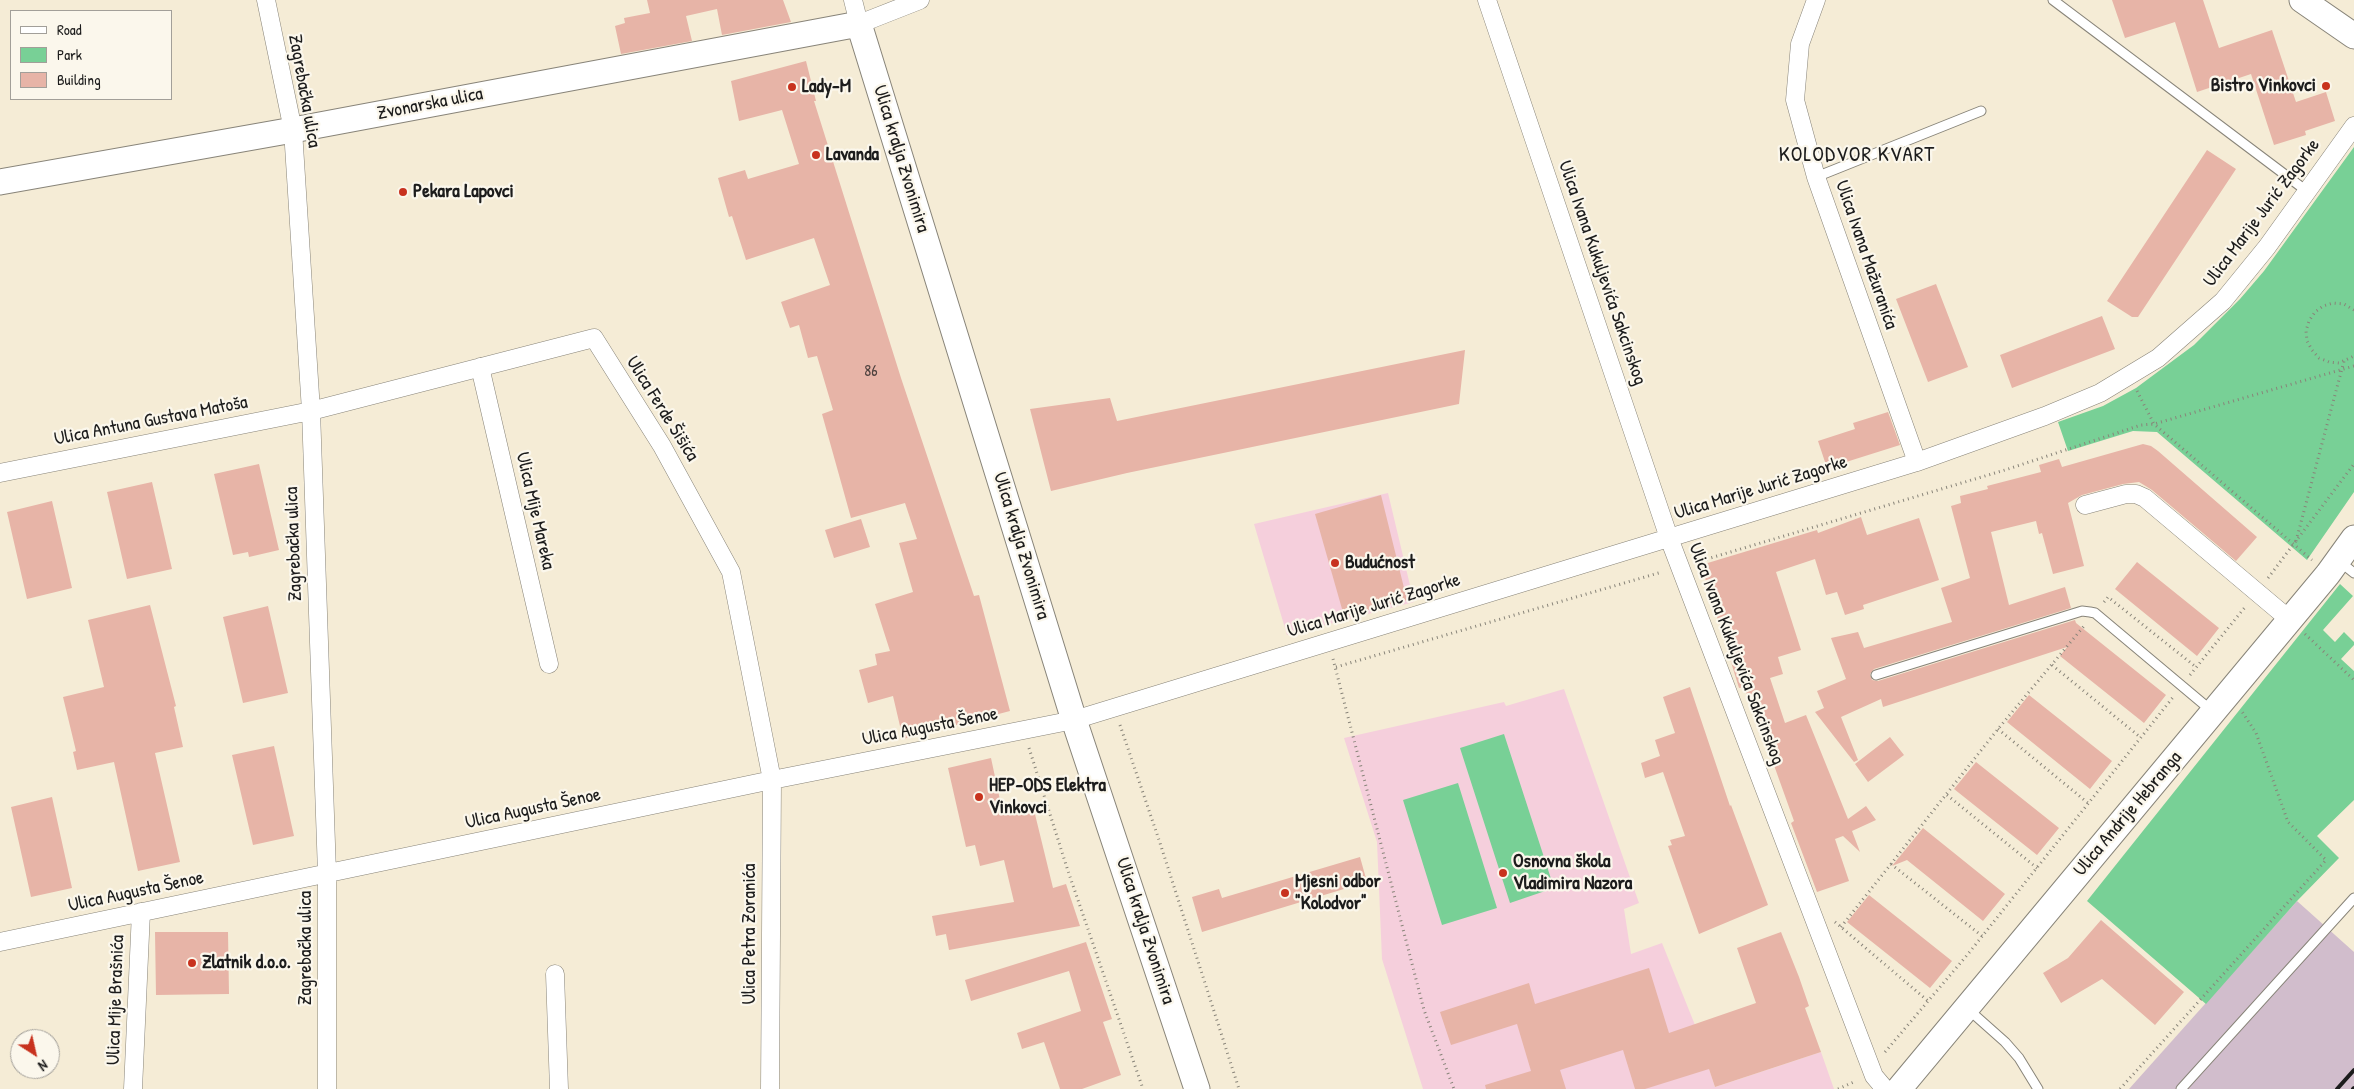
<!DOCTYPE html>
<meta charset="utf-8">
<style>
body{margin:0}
#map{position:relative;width:2354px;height:1089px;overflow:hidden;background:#f5ecd6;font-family:"Patrick Hand",sans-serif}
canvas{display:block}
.legend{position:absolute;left:10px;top:10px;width:162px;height:90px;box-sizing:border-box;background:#fbf7ec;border:1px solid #a29f99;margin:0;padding:6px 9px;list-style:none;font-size:15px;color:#1c1c1c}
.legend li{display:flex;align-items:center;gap:10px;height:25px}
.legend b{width:25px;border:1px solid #a29f99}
.north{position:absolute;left:10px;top:1029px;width:50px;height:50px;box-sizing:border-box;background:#fbf7ec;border:1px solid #a29f99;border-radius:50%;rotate:145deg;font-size:14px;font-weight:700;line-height:20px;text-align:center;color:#1c1c1c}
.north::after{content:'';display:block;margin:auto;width:18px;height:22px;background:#c8321e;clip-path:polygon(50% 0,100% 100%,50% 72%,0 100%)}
</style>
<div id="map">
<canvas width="2354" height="1089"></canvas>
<ul class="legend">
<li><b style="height:6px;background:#fff"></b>Road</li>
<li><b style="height:14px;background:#78d096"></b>Park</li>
<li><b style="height:14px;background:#e7b4a7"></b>Building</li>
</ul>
<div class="north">N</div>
</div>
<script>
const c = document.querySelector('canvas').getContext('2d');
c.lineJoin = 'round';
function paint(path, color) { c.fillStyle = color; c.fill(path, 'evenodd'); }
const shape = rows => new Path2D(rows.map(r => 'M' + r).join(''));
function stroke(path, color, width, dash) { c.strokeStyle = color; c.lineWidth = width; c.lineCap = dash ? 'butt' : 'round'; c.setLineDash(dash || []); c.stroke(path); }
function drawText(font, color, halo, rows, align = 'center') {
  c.font = font + ' "Patrick Hand",sans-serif'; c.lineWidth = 4.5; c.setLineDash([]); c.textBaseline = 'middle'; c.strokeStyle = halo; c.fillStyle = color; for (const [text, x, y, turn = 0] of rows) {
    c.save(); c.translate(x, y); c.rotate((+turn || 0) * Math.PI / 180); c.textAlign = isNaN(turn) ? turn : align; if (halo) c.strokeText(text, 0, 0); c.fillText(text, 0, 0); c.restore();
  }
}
paint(shape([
 [1388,493,1414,602,1287,635,1254,524],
 [1564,689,1639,903,1624,909,1631,954,1662,943,1695,1025,1715,1087,1821,1052,1834,1089,1423,1089,1382,959,1377,842,1344,738,1504,702,1506,706]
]), '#f5cfdc');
paint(shape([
 [2297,901,2354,952,2354,1089,2129,1089]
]), '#d1bdcc');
paint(shape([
 [2354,147,2354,492,2307,560,2157,432,2133,431,2068,451,2058,422,2103,406,2136,388,2194,345,2240,299,2264,271],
 [2340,584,2353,596,2323,630,2335,642,2344,632,2354,642,2354,645,2341,659,2354,671,2354,800,2317,836,2339,858,2297,901,2206,1004,2087,901],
 [1504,734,1554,888,1510,903,1460,748],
 [1458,783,1497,908,1442,925,1403,800]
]), '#78d096');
paint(shape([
 [647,0,783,0,791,22,722,35,717,9,686,16,692,41,621,54,615,26,625,23,624,18,650,13],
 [2112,0,2203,0,2219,48,2272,30,2296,102,2326,92,2335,121,2305,131,2306,135,2274,145,2251,74,2197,92,2175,22,2125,38],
 [806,61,816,101,814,101,901,378,974,596,979,595,1010,711,903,739,893,696,868,703,859,670,877,665,875,654,890,651,875,604,913,592,899,543,917,539,905,503,851,518,822,414,833,410,817,356,808,358,799,325,790,328,781,302,830,285,814,238,746,260,732,216,729,217,718,178,745,170,748,179,799,164,782,110,739,121,731,81],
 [2207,150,2236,169,2138,317,2132,317,2107,301],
 [1936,284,1968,367,1928,382,1896,299],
 [2102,316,2115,349,2012,388,2000,355],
 [1465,350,1459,404,1127,473,1051,491,1030,409,1110,398,1117,421],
 [1888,412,1900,445,1827,468,1818,441,1855,429,1853,423],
 [2143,444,2151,446,2158,451,2257,537,2236,561,2152,490,2139,482,2123,484,2082,495,2068,503,2084,566,2053,574,2042,533,2039,534,2036,521,1991,532,2009,605,2065,587,2071,608,1874,669,1870,674,1872,680,1878,681,2075,620,2076,623,2166,695,2144,723,2060,656,2067,647,1883,707,1881,699,1841,717,1858,760,1854,762,1815,712,1824,708,1817,691,1846,679,1831,638,1858,632,1864,648,1952,622,1941,588,1970,578,1951,506,1961,503,1960,496,1988,489,1987,486,2041,472,2039,465,2059,459,2062,467],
 [259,464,279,550,249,557,248,552,233,555,214,474],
 [152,482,172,569,127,579,107,492],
 [1381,495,1407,600,1344,616,1315,514],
 [52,501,72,588,27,599,7,512],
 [1861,517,1867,535,1919,518,1939,580,1863,605,1864,609,1845,615,1837,592,1826,595,1815,559,1776,572,1801,650,1778,657,1783,674,1770,678,1785,723,1806,715,1848,819,1866,806,1876,820,1852,831,1860,852,1843,836,1835,839,1849,881,1817,892,1791,823,1794,821,1766,743,1744,687,1739,688,1701,565,1817,530,1818,533],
 [861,519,870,547,834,558,825,530],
 [2137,562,2219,628,2197,656,2115,589],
 [150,605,176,706,174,707,183,747,155,753,180,862,138,871,114,762,77,770,73,752,76,751,63,697,104,687,88,620],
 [268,606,288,693,243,703,223,617],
 [1690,687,1730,806,1731,805,1768,905,1699,934,1668,846,1672,845,1670,840,1685,836,1663,772,1645,778,1641,763,1660,756,1655,740,1675,733,1663,697],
 [2029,695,2112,761,2090,789,2007,722],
 [1890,737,1904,755,1868,782,1855,764],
 [274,746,294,836,253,845,232,755],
 [991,758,1003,814,1033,806,1053,888,1066,884,1080,926,949,950,946,934,936,936,932,916,1014,902,1004,860,980,866,975,845,966,847,948,768],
 [1976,762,2059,828,2037,855,1954,789],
 [52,797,72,888,31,897,11,807],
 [1923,828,2005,894,1983,921,1907,860,1892,866],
 [1360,857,1367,882,1202,932,1192,897,1219,889,1222,898],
 [1869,895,1952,961,1930,988,1847,922],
 [2101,920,2184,992,2155,1025,2102,979,2061,1003,2043,973,2068,958],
 [155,932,228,932,229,994,156,995],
 [1781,932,1799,977,1809,1006,1805,1008,1821,1052,1715,1087,1709,1069,1645,1089,1635,1089,1623,1050,1560,1070,1566,1089,1486,1089,1485,1085,1531,1071,1517,1024,1451,1045,1440,1012,1529,983,1535,1004,1649,968,1669,1033,1756,1003,1737,948],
 [1086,942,1112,1019,1103,1022,1121,1075,1082,1089,1060,1089,1044,1042,1022,1049,1017,1033,1081,1011,1069,971,971,1001,965,980]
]), '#e7b4a7');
const lane = shape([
 [2053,0,2308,192],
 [1816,177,1981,111],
 [2339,561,2354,573],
 [1876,675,2082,611,2090,612,2095,613,2213,712],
 [1969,1010,2005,1042,2019,1058,2038,1089],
 [2181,1089,2354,898]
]);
const street = shape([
 [266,0,293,130,311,411,327,873,327,1089],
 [853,0,859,24,920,0],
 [1487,0,1669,538,1874,1076,1885,1089],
 [1816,0,1800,44,1795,100,1816,177,1917,462],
 [480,367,549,664],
 [0,473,311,411,594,338,662,446,731,572,772,780,770,1089],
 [2085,505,2126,494,2136,494,2145,498,2290,620],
 [0,942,772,780,1074,720,1917,462,2045,416,2100,393,2158,358,2223,301,2267,247,2354,126],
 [555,974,559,1089],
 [133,1089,141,912]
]);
const secondary = shape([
 [2302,0,2354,36],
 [0,182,293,130,859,24,1074,720,1197,1089],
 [1899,1089,2328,574,2354,538]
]);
stroke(lane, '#888479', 11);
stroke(street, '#888479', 19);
stroke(secondary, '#888479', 27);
stroke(shape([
 [2354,310,2344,304,2333,303,2323,306,2315,312,2309,321,2306,331,2307,341,2312,350,2319,358,2329,362,2339,363,2354,356],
 [2137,391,2154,424,2312,560],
 [2296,541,2344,361],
 [1697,562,2005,470,2141,425,2154,424,2354,366],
 [2268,578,2354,464],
 [2104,602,2108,597,2196,667],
 [2305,634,2354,680],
 [1333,659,1424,1010,1454,1089],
 [2052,665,2140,737],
 [1336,667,1662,572],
 [2190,675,2246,606],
 [1120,725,1160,843,1239,1089],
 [1998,729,2088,803],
 [1029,748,1068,871,1143,1089],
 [1947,795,2037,868],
 [1891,864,1982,936],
 [1835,922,1928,1001],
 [1841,927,1998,729,2084,626],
 [1885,1052,1968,954,2174,696],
 [1838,1089,1856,1081],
 [2120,1089,2326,860,2288,822,2256,733,2241,710]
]), '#888479', 3, [1, 4]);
stroke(lane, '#fff', 9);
stroke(street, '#fff', 18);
stroke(secondary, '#fff', 25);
stroke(shape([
 [2337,1089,2354,1070],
 [2353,1089,2354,1088]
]), '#1c1c1c', 4);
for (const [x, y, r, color] of [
 [2326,86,5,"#c8321e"],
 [792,87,5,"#c8321e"],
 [816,155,5,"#c8321e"],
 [403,192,5,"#c8321e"],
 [1335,563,5,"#c8321e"],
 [979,797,5,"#c8321e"],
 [1503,873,5,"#c8321e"],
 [1285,893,5,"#c8321e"],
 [192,963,5,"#c8321e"]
]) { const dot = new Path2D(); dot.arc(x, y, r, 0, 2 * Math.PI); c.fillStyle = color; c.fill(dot); stroke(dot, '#fbf7ec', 2); }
drawText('16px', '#4f423f', null, [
 ["86",871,372]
]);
drawText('bold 19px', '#1c1c1c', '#fbf7ec', [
 ["Bistro Vinkovci",2316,86,"right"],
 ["Lady-M",802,87],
 ["Lavanda",826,155],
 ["Pekara Lapovci",413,192],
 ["Budućnost",1345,563],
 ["HEP-ODS Elektra",989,786],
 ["Vinkovci",989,808],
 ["Osnovna škola",1513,862],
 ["Vladimira Nazora",1513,884],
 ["Mjesni odbor",1295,882],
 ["\"Kolodvor\"",1295,904],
 ["Zlatnik d.o.o.",202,963]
], 'left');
drawText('19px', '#1c1c1c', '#fbf7ec', [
 ["Zagrebačka ulica",304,91,80],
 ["Zvonarska ulica",430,104,-11],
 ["Ulica kralja Zvonimira",901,159,73],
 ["Ulica Marije Jurić Zagorke",2262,213,-53],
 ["Ulica Ivana Mažuranića",1866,255,71],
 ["Ulica Ivana Kukuljevića Sakcinskog",1602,273,71],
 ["Ulica Ferde Šišića",662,409,58],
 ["Ulica Antuna Gustava Matoša",151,421,-11],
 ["Ulica Marije Jurić Zagorke",1761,488,-17],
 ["Ulica Mije Mareka",535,511,77],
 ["Zagrebačka ulica",294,544,-92],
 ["Ulica kralja Zvonimira",1021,546,73],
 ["Ulica Marije Jurić Zagorke",1374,606,-17],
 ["Ulica Ivana Kukuljevića Sakcinskog",1736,654,69],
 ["Ulica Augusta Šenoe",930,727,-11],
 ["Ulica Augusta Šenoe",533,809,-12],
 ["Ulica Andrije Hebranga",2128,814,-50],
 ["Ulica Augusta Šenoe",136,892,-12],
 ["Ulica kralja Zvonimira",1145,931,72],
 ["Ulica Petra Zoranića",750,934,-90],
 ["Zagrebačka ulica",306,948,-90],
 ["Ulica Mije Brašnića",116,1000,-88]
]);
c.letterSpacing = '1px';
drawText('21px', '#1c1c1c', '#fbf7ec', [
 ["KOLODVOR KVART",1857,155]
]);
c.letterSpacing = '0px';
</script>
